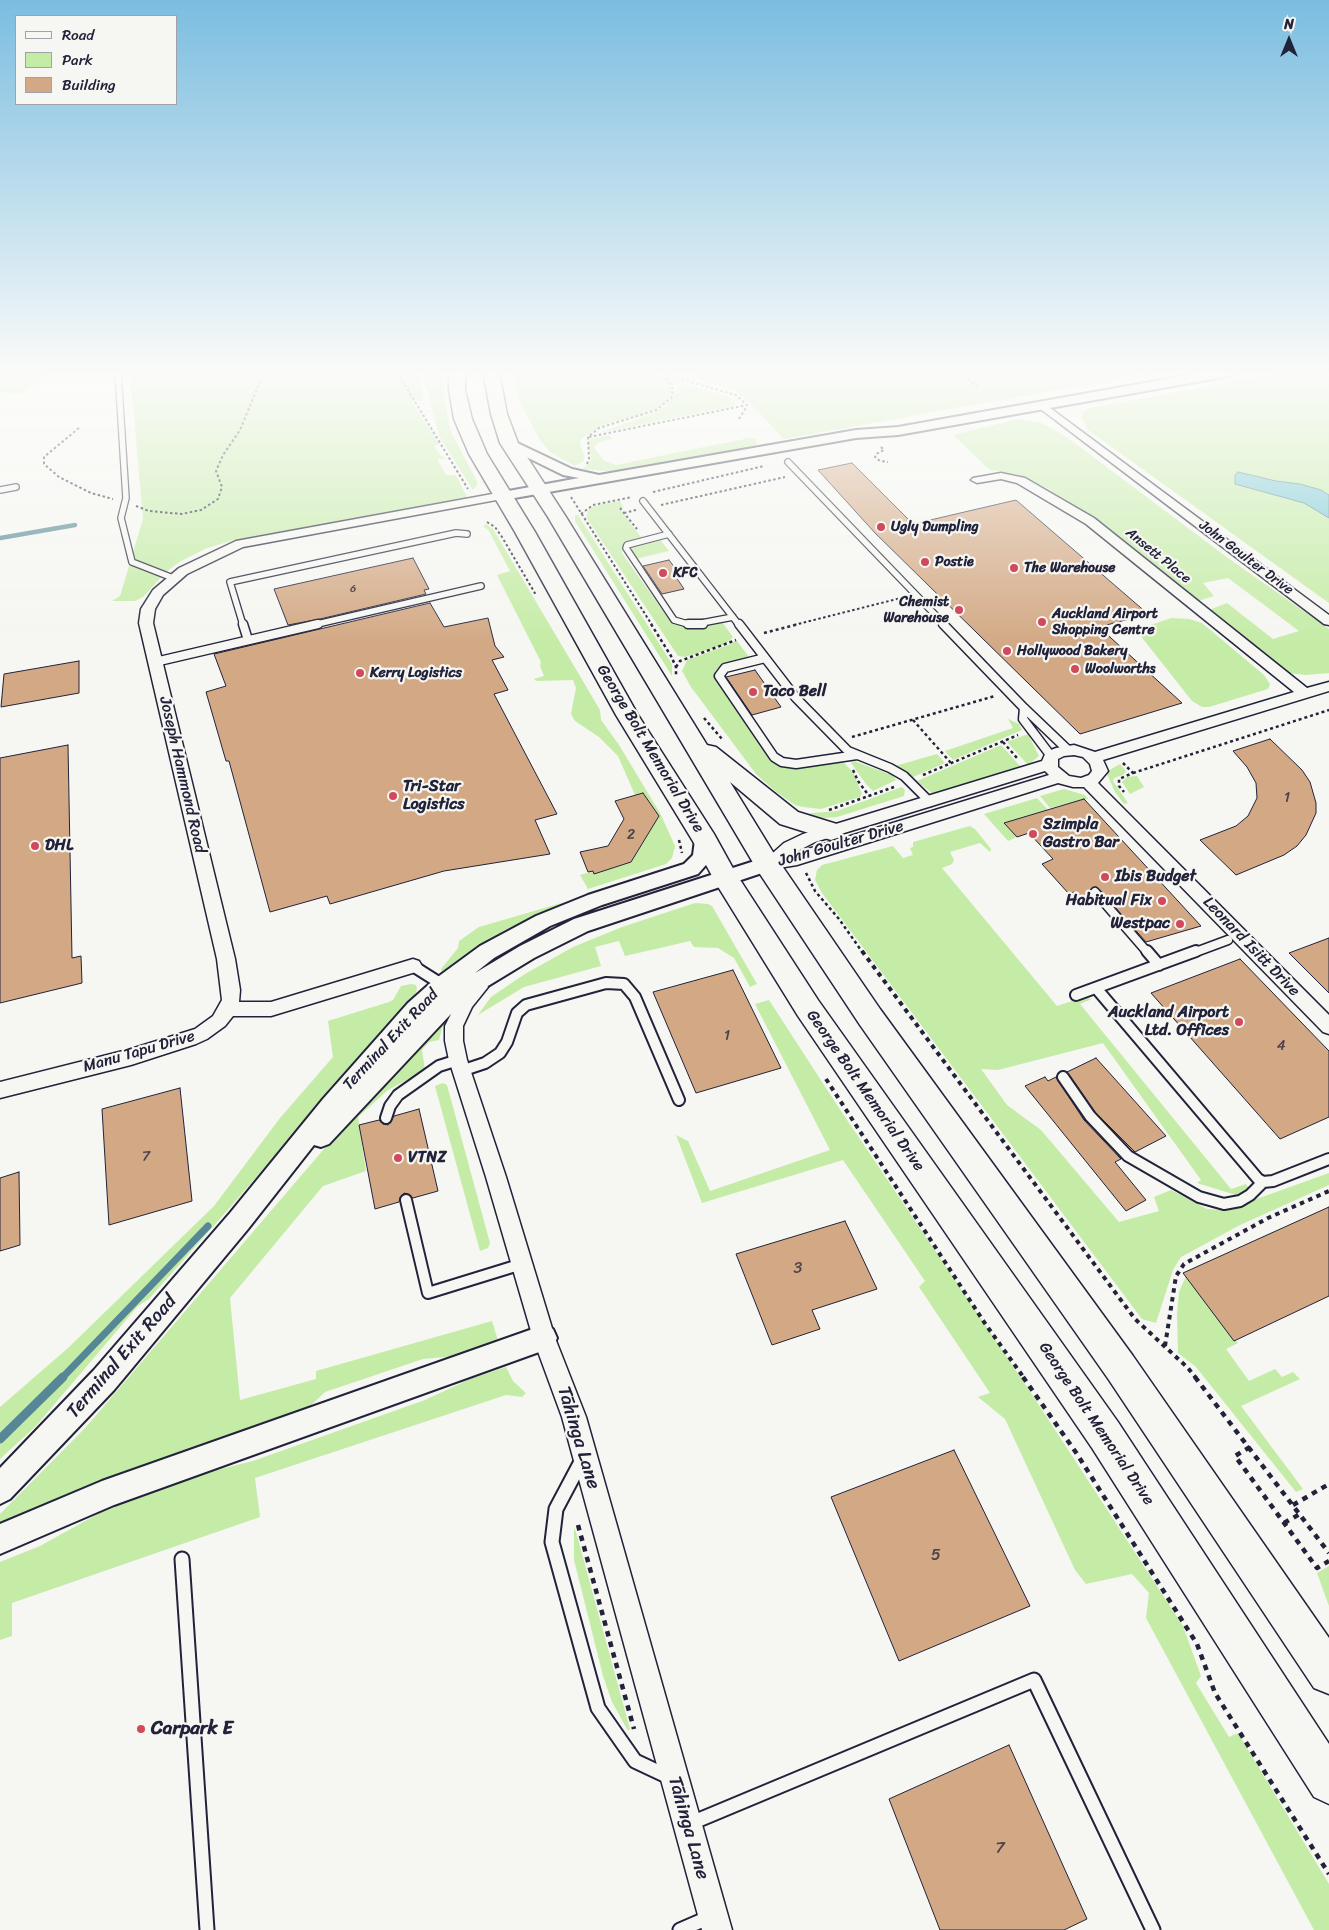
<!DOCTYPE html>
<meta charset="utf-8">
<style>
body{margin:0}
#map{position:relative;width:1329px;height:1930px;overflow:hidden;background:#f6f6f2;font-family:Sriracha,sans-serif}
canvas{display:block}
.legend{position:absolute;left:15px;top:15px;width:162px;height:90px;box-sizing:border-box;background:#f6f6f2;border:1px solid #a1a1a9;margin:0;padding:6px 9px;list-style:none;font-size:15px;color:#22223b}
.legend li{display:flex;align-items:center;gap:10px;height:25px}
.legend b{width:25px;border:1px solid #a1a1a9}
.north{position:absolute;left:1264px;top:15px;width:50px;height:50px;-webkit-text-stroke:4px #f6f6f2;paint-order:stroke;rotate:0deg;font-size:14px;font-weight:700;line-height:20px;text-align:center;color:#22223b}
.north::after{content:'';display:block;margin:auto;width:18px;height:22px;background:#22223b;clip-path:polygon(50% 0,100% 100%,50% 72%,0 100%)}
</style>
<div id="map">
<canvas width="1329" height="1930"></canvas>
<ul class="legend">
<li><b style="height:6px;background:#f6f6f2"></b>Road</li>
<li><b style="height:14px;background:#c5eca7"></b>Park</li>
<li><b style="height:14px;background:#d3a985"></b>Building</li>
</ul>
<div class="north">N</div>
</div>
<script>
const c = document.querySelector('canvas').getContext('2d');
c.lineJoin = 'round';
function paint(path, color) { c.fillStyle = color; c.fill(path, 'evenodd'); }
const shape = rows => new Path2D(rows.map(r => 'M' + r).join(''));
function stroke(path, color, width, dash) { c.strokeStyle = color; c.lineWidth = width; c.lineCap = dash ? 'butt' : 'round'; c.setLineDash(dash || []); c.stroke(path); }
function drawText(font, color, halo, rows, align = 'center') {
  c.font = font + ' Sriracha,sans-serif'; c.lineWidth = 4.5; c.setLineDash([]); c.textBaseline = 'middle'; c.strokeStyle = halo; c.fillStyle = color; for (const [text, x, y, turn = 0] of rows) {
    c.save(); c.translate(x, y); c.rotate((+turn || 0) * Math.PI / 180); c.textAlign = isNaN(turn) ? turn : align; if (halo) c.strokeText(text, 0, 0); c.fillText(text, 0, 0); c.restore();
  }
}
paint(shape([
 [0,372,53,372,20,394,0,392],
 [130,372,418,372,424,400,412,402,439,444,434,446,440,455,446,459,437,459,446,475,456,475,467,497,455,501,238,539,207,548,181,561,166,572,143,597,135,601,112,601,120,596,143,519],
 [423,372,440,372,439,380,432,383,444,381,444,396,451,432,477,481,477,485,473,490,439,436],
 [513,372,652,372,668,377,679,383,670,385,672,392,666,402,654,410,640,415,603,425,581,439,580,444,584,455,584,461,575,466,550,452,540,440,520,403],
 [682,372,1158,372,784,439,750,403,734,390],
 [1286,372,1329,372,1329,603,1088,430,1082,418,1083,412,1090,408],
 [683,384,728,396,736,402,735,406,598,433,646,416,668,405,677,388],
 [1018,419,1042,423,1068,438,1228,558,1329,629,1329,673,1306,675,1289,673,1209,610,1227,603,1273,639,1299,631,1228,578,1203,583,1214,596,1198,601,1086,513,1045,487,1017,474,990,470,953,435],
 [609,435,613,439,599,442,594,447,603,460,616,465,749,438,755,439,757,443,754,446,626,470,608,471,583,469,590,462,591,456,587,442,590,439],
 [629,499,620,501,624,508,620,509,641,537,623,543,622,553,670,621,684,627,694,627,722,622,733,637,726,644,685,657,678,656,586,517,589,508,603,504],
 [575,515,578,515,672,664,672,676,575,521],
 [486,524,493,529,600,710,601,720,619,745,660,813,675,846,672,858,666,864,588,889,580,875,593,871,594,873,597,873,631,862,659,816,643,793,635,795,618,756,599,737,575,721,571,714,576,688,573,680,536,681,534,679,544,676,540,666,541,662,497,575,510,571,489,531,483,526],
 [659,538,669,551,635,559,629,548,632,545],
 [1171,618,1189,619,1202,623,1264,675,1270,684,1268,689,1209,707,1202,707,1192,701,1136,630],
 [735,641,737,641,749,657,722,664,715,671,715,679,774,761,795,768,842,761,853,772,862,794,860,797,821,809,803,807,795,805,775,791,756,774,691,687,682,671,687,660,731,644],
 [1008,719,1019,724,1022,730,953,760,945,751,1013,728],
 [1028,734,1039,756,1028,765,1007,742],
 [1001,745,1020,766,1018,769,933,794,917,781],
 [937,754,945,763,913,777,895,766],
 [854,761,892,775,896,780,873,791,866,784,851,763],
 [1120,764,1126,771,1123,775,1114,778,1113,781,1128,803,1124,804,1115,792,1106,772],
 [1137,776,1144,787,1130,794,1122,782,1127,777],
 [902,787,905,790,904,796,837,817,812,819,802,814,837,811],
 [1064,789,1085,795,1088,799,1050,808,1040,796],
 [1037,798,1048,810,1005,823,1017,837,1008,841,984,814],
 [970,826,975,829,991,849,990,852,980,843,950,852,954,860,952,864,942,868,1057,1006,1084,997,1092,999,1080,1004,1231,1189,1246,1184,1249,1189,1236,1195,1197,1183,1201,1180,1103,1043,998,1070,981,1069,1007,1105,1041,1130,1119,1222,1159,1211,1154,1197,1171,1190,1207,1209,1226,1210,1329,1173,1329,1185,1240,1225,1181,1257,1173,1270,1156,1323,1142,1319,822,893,815,880,817,870,822,865,893,846,903,858,913,855,910,848,913,847,913,842],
 [582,897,505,930,442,972,441,969,458,948,459,941,479,927],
 [695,903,708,904,712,906,757,984,750,987,734,958,718,948,694,947,690,941,625,956,619,941,595,947,601,966,524,987,478,1015,491,997,525,974,573,947,622,927],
 [411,984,416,985,417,989,415,995,218,1221,149,1299,138,1306,35,1427,0,1459,0,1407,68,1348,214,1206,280,1118,333,1057,328,1021,389,1002,393,1000,401,986],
 [769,1000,837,1105,1031,1393,1183,1626,1201,1676,1196,1683,1229,1737,1238,1733,1329,1884,1329,1930,1314,1930,1146,1618,1149,1593,1132,1574,1086,1584,1075,1570,1005,1419,978,1397,990,1393,919,1287,925,1281,843,1160,702,1203,676,1135,688,1141,710,1191,830,1150,755,1004],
 [438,1022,443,1024,439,1040,429,1042,422,1050,425,1070,388,1090,358,1117,366,1171,323,1186,230,1298,240,1400,316,1379,316,1371,492,1321,500,1347,489,1353,423,1359,325,1392,308,1408,295,1415,0,1530,0,1514,2,1512,86,1427,353,1115],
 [443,1083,447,1085,490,1243,488,1248,480,1251,435,1086],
 [1186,1276,1238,1343,1226,1349,1249,1381,1275,1369,1282,1377,1293,1372,1300,1379,1241,1406,1303,1489,1296,1492,1196,1367,1178,1353,1177,1313,1179,1292],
 [506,1367,513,1381,526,1393,522,1397,506,1395,255,1478,260,1517,12,1603,12,1636,0,1640,0,1562,40,1546,132,1495,180,1479,253,1461,425,1400,470,1379],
 [574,1528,576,1532,630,1729,628,1731,612,1702,603,1676,574,1560],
 [1329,1566,1329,1606,1317,1573]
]), '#c5eca7');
const water = shape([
 [1238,472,1276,481,1300,484,1321,490,1329,495,1329,518,1304,503,1235,484,1235,475,1238,472]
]);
paint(water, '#79cad3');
stroke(water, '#568796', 1);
stroke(shape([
 [0,538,75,525]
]), '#568796', 4.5);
stroke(shape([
 [62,1378,208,1226]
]), '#568796', 7);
stroke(shape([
 [0,1439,63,1377]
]), '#568796', 9);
const building = shape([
 [852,463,913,524,1016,500,1148,614,1099,627,1182,703,1080,734,875,533,818,470,852,463],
 [413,558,429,589,424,590,426,594,320,619,288,625,274,589,413,558],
 [669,560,681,576,676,577,684,589,662,594,643,566,669,560],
 [430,603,444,627,488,618,495,646,504,657,492,660,508,690,494,694,557,814,535,820,550,854,444,871,330,904,327,896,270,912,229,761,226,761,206,692,226,686,214,654,430,603],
 [79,661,79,693,1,707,4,674,79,661],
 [755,670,781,707,752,715,726,677,755,670],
 [1270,739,1302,770,1310,782,1316,803,1316,813,1306,835,1297,846,1284,855,1236,875,1200,840,1236,826,1248,816,1257,798,1256,783,1247,767,1233,751,1270,739],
 [68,745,72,958,81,956,82,983,0,1003,0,758,68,745],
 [643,793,659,816,631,862,594,874,593,871,588,872,580,852,608,846,624,819,615,801,643,793],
 [1084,799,1201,926,1146,942,1097,887,1093,887,1090,890,1093,898,1081,902,1074,892,1069,894,1042,864,1053,859,1029,833,1017,837,1004,823,1084,799],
 [1329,938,1329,993,1289,953,1329,938],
 [1240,959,1329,1051,1329,1117,1280,1139,1151,993,1240,959],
 [733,970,781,1068,696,1093,653,992,733,970],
 [1096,1058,1166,1136,1135,1152,1095,1112,1067,1072,1096,1058],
 [1045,1077,1048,1081,1056,1077,1084,1120,1121,1159,1115,1162,1146,1200,1126,1211,1025,1086,1045,1077],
 [180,1088,192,1201,109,1225,102,1109,180,1088],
 [419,1109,438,1191,413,1198,408,1194,404,1193,400,1198,399,1202,375,1209,359,1125,379,1120,383,1124,388,1125,394,1116,419,1109],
 [19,1172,20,1245,0,1251,0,1178,19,1172],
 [1329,1207,1329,1296,1234,1341,1183,1273,1329,1207],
 [845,1221,877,1289,812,1310,820,1329,772,1345,736,1254,845,1221],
 [954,1450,1030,1606,899,1661,831,1497,954,1450],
 [1009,1745,1087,1919,1064,1930,940,1930,889,1799,1009,1745]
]);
paint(building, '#d3a985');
stroke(building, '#22223b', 1);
const serviceFar3 = shape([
 [118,372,126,498,121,518,132,562,173,578],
 [788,462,945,625],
 [0,490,16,487],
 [643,501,739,625],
 [669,534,627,545,626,548,674,620,691,625,733,617],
 [243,625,230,582,456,533,467,534],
 [313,625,481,586]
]);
const serviceFar2 = shape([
 [243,624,248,640],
 [688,624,703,624],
 [739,624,796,698,848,751,890,768,904,776,930,802],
 [943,624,1024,708,1068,750],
 [765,658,725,668,719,676,774,757,782,762,796,764,857,755],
 [155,662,318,624],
 [1024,708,1023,719,1051,756],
 [1095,892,1148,953],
 [1193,953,1228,940]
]);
const serviceFar1 = shape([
 [1147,951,1159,965],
 [413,966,443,985],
 [1096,988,1258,1179,1263,1182,1273,1181,1329,1159],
 [1076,995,1196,951],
 [461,1071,485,1063,500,1053,507,1042,517,1013,526,1005,606,983,624,984,635,997,679,1100],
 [1063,1077,1090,1116,1128,1156,1199,1197,1224,1204,1240,1201,1250,1195,1263,1182],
 [386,1118,390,1106,398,1095,439,1066,458,1060],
 [406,1200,428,1293,522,1264]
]);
const service = shape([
 [582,1460,556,1509,552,1542,598,1708,635,1761,669,1777],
 [182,1559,207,1930],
 [689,1824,1034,1680,1153,1930],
 [680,1930,710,1917]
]);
const minor = shape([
 [1042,402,1329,615,1329,625,1324,624,1038,407,1037,405,1038,403,1042,402],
 [1001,473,1025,478,1094,518,1307,688,1329,682,1329,691,1103,760,1108,771,1098,783,1329,1015,1329,1034,1323,1032,1084,787,1073,787,1058,783,797,865,767,870,761,868,759,864,761,860,766,859,784,843,803,834,1042,761,1046,752,1056,748,1074,745,1095,752,1294,692,1086,524,1017,483,1001,479,977,483,971,480,973,478,1001,473],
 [1074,755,1083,757,1090,764,1092,771,1089,775,1081,778,1069,776,1058,767,1058,759,1064,756,1074,755],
 [1045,771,1049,775,792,854,815,842,1045,771],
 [503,492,507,494,509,496,507,498,243,547,187,574,163,595,155,609,153,623,235,959,240,990,239,1002,271,1002,413,959,419,961,422,966,419,971,271,1016,233,1016,225,1026,207,1039,196,1044,131,1065,0,1098,0,1082,131,1049,195,1029,213,1016,222,1000,217,959,139,623,141,609,153,590,179,568,236,541,503,492],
 [479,980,485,982,488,987,472,1007,463,1026,463,1041,467,1060,506,1177,555,1338,586,1417,732,1930,702,1930,562,1417,533,1338,486,1177,449,1060,445,1041,445,1026,459,998,473,982,479,980]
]);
const tertiary = shape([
 [1206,372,1236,372,1230,376,898,435,856,438,503,500,498,499,496,496,498,493,503,492,579,478,563,475,504,446,502,443,509,439,572,469,599,475,856,430,898,427,1206,372],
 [705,833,712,835,715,840,713,857,698,874,602,905,550,926,494,958,475,973,520,946,574,919,767,857,774,859,777,864,774,869,588,931,534,958,483,989,450,1015,329,1144,321,1147,314,1145,248,1229,114,1390,10,1499,0,1504,0,1468,94,1370,230,1213,323,1099,408,1003,435,979,480,946,536,916,588,895,684,864,693,855,695,840,698,835,705,833],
 [544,1325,553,1329,557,1338,553,1347,114,1505,0,1554,0,1524,102,1481,544,1325]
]);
const primary = shape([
 [449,372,465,372,465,390,472,419,487,454,535,532,638,715,714,834,735,872,818,1000,1118,1422,1329,1744,1329,1804,1314,1797,1092,1448,798,1016,717,885,694,843,616,715,515,532,469,454,454,419,449,390,449,372],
 [483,372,499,372,507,414,518,443,566,517,707,745,716,747,798,812,840,825,843,831,840,837,831,840,780,824,730,782,776,857,880,1009,1133,1356,1329,1638,1329,1694,1314,1688,1109,1380,860,1025,758,871,548,517,500,443,491,414,483,372]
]);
stroke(serviceFar3, '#22223b', 8);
stroke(serviceFar2, '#22223b', 11);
stroke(serviceFar1, '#22223b', 14);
stroke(service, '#22223b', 17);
stroke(minor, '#22223b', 3);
stroke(tertiary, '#22223b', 4);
stroke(primary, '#22223b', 3);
stroke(shape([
 [397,372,468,489],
 [961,372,977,387],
 [739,419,747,406],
 [79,428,44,457,44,464,59,477,91,493,113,499],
 [589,437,747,405,736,395,666,375],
 [881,447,884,450,876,454,875,457,880,461,888,462],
 [587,464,589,459,588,437,599,428,656,410,671,398,673,389,663,372],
 [653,492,764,466],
 [571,497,652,625],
 [661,505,785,477],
 [136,506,149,511,182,514,201,510,218,499,222,487,216,471,223,455,240,430,264,372],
 [620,508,637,529],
 [624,513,636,510],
 [581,514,593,505,632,497],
 [487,522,495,527,502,537,536,595],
 [794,625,901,598]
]), '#22223b', 2, [2.5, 2.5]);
stroke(shape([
 [651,624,671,656,676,667,676,676],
 [764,633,799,624],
 [676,667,680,661,736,640],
 [704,718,722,739],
 [913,720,951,763],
 [852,737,995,696],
 [1003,742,1017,758],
 [1123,763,1133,773,1119,779,1119,786,1124,792],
 [853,770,858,781,869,796],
 [1133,773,1329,710],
 [923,775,1018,735],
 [829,810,894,787],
 [679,840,682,853],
 [806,873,815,891,839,919,863,953]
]), '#22223b', 2.5, [3, 3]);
stroke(shape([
 [862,951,1135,1319,1188,1368,1196,1378],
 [826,1079,984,1322,1024,1378],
 [1165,1346,1176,1276,1184,1264,1268,1218,1329,1191]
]), '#22223b', 4, [4.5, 4.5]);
stroke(shape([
 [1023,1377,1077,1454,1197,1644,1215,1693,1329,1874],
 [1195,1377,1329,1553],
 [1250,1447,1235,1456,1317,1568,1329,1561],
 [1293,1505,1329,1484],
 [1284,1523,1300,1514],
 [578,1525,634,1729]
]), '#22223b', 4.5, [5.5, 5.5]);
stroke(serviceFar3, '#f6f6f2', 5.5);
stroke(serviceFar2, '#f6f6f2', 8);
stroke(serviceFar1, '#f6f6f2', 10);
stroke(service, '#f6f6f2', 13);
paint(minor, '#f6f6f2');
paint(tertiary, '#f6f6f2');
paint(primary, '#f6f6f2');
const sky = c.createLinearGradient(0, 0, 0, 643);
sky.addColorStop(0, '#7bbde0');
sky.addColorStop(0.58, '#fbfbf9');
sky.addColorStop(1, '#fbfbf900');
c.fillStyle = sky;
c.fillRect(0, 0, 1329, 643);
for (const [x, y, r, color] of [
 [881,527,5,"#d1495b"],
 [925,562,5,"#d1495b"],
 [1014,568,5,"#d1495b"],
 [663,573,5,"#d1495b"],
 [959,610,5,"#d1495b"],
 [1042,622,5,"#d1495b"],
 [1007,651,5,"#d1495b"],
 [1075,669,5,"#d1495b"],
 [360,673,5,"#d1495b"],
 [753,692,5,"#d1495b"],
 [393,796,5,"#d1495b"],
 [1033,834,5,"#d1495b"],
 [35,846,5,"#d1495b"],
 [1105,877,5,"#d1495b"],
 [1162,901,5,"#d1495b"],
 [1180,924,5,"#d1495b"],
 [1239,1022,5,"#d1495b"],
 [398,1158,5,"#d1495b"],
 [141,1729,5,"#d1495b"]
]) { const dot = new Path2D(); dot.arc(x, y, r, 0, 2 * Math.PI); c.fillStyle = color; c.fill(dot); stroke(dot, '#f6f6f2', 2); }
drawText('11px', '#4e444e', null, [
 ["6",353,589]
]);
drawText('bold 14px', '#22223b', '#f6f6f2', [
 ["Ugly Dumpling",891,527],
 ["Postie",935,562],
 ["The Warehouse",1024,568],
 ["KFC",673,573],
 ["Chemist",949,602,"right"],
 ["Warehouse",949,618,"right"],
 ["Auckland Airport",1052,614],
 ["Shopping Centre",1052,630],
 ["Hollywood Bakery",1017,651],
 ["Woolworths",1085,669],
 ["Kerry Logistics",370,673]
], 'left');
drawText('14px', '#22223b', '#f6f6f2', [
 ["Ansett Place",1158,556,39],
 ["John Goulter Drive",1246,558,37]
]);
drawText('14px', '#4e444e', null, [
 ["1",1287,798],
 ["2",631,835],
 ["1",727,1036],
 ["4",1281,1046],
 ["7",146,1157]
]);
drawText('bold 16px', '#22223b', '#f6f6f2', [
 ["Taco Bell",763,692],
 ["Tri-Star",403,787],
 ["Logistics",403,805],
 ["Szimpla",1043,825],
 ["Gastro Bar",1043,843],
 ["DHL",45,846],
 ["Ibis Budget",1115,877],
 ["Habitual Fix",1152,901,"right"],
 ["Westpac",1170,924,"right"],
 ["Auckland Airport",1229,1013,"right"],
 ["Ltd. Offices",1229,1031,"right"],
 ["VTNZ",408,1158]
], 'left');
drawText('16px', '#22223b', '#f6f6f2', [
 ["George Bolt Memorial Drive",650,749,59],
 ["Joseph Hammond Road",182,775,77],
 ["John Goulter Drive",841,844,-16],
 ["Leonard Isitt Drive",1251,947,46],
 ["Terminal Exit Road",391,1040,-47],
 ["Manu Tapu Drive",139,1052,-16],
 ["George Bolt Memorial Drive",865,1091,55],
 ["George Bolt Memorial Drive",1096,1424,56]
]);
drawText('16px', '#4e444e', null, [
 ["3",798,1269],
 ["5",936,1556],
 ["7",1000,1849]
]);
drawText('19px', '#22223b', '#f6f6f2', [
 ["Terminal Exit Road",122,1357,-49],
 ["Tāhinga Lane",578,1438,73],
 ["Tāhinga Lane",688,1828,74]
]);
drawText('bold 19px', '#22223b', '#f6f6f2', [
 ["Carpark E",151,1729]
], 'left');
</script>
